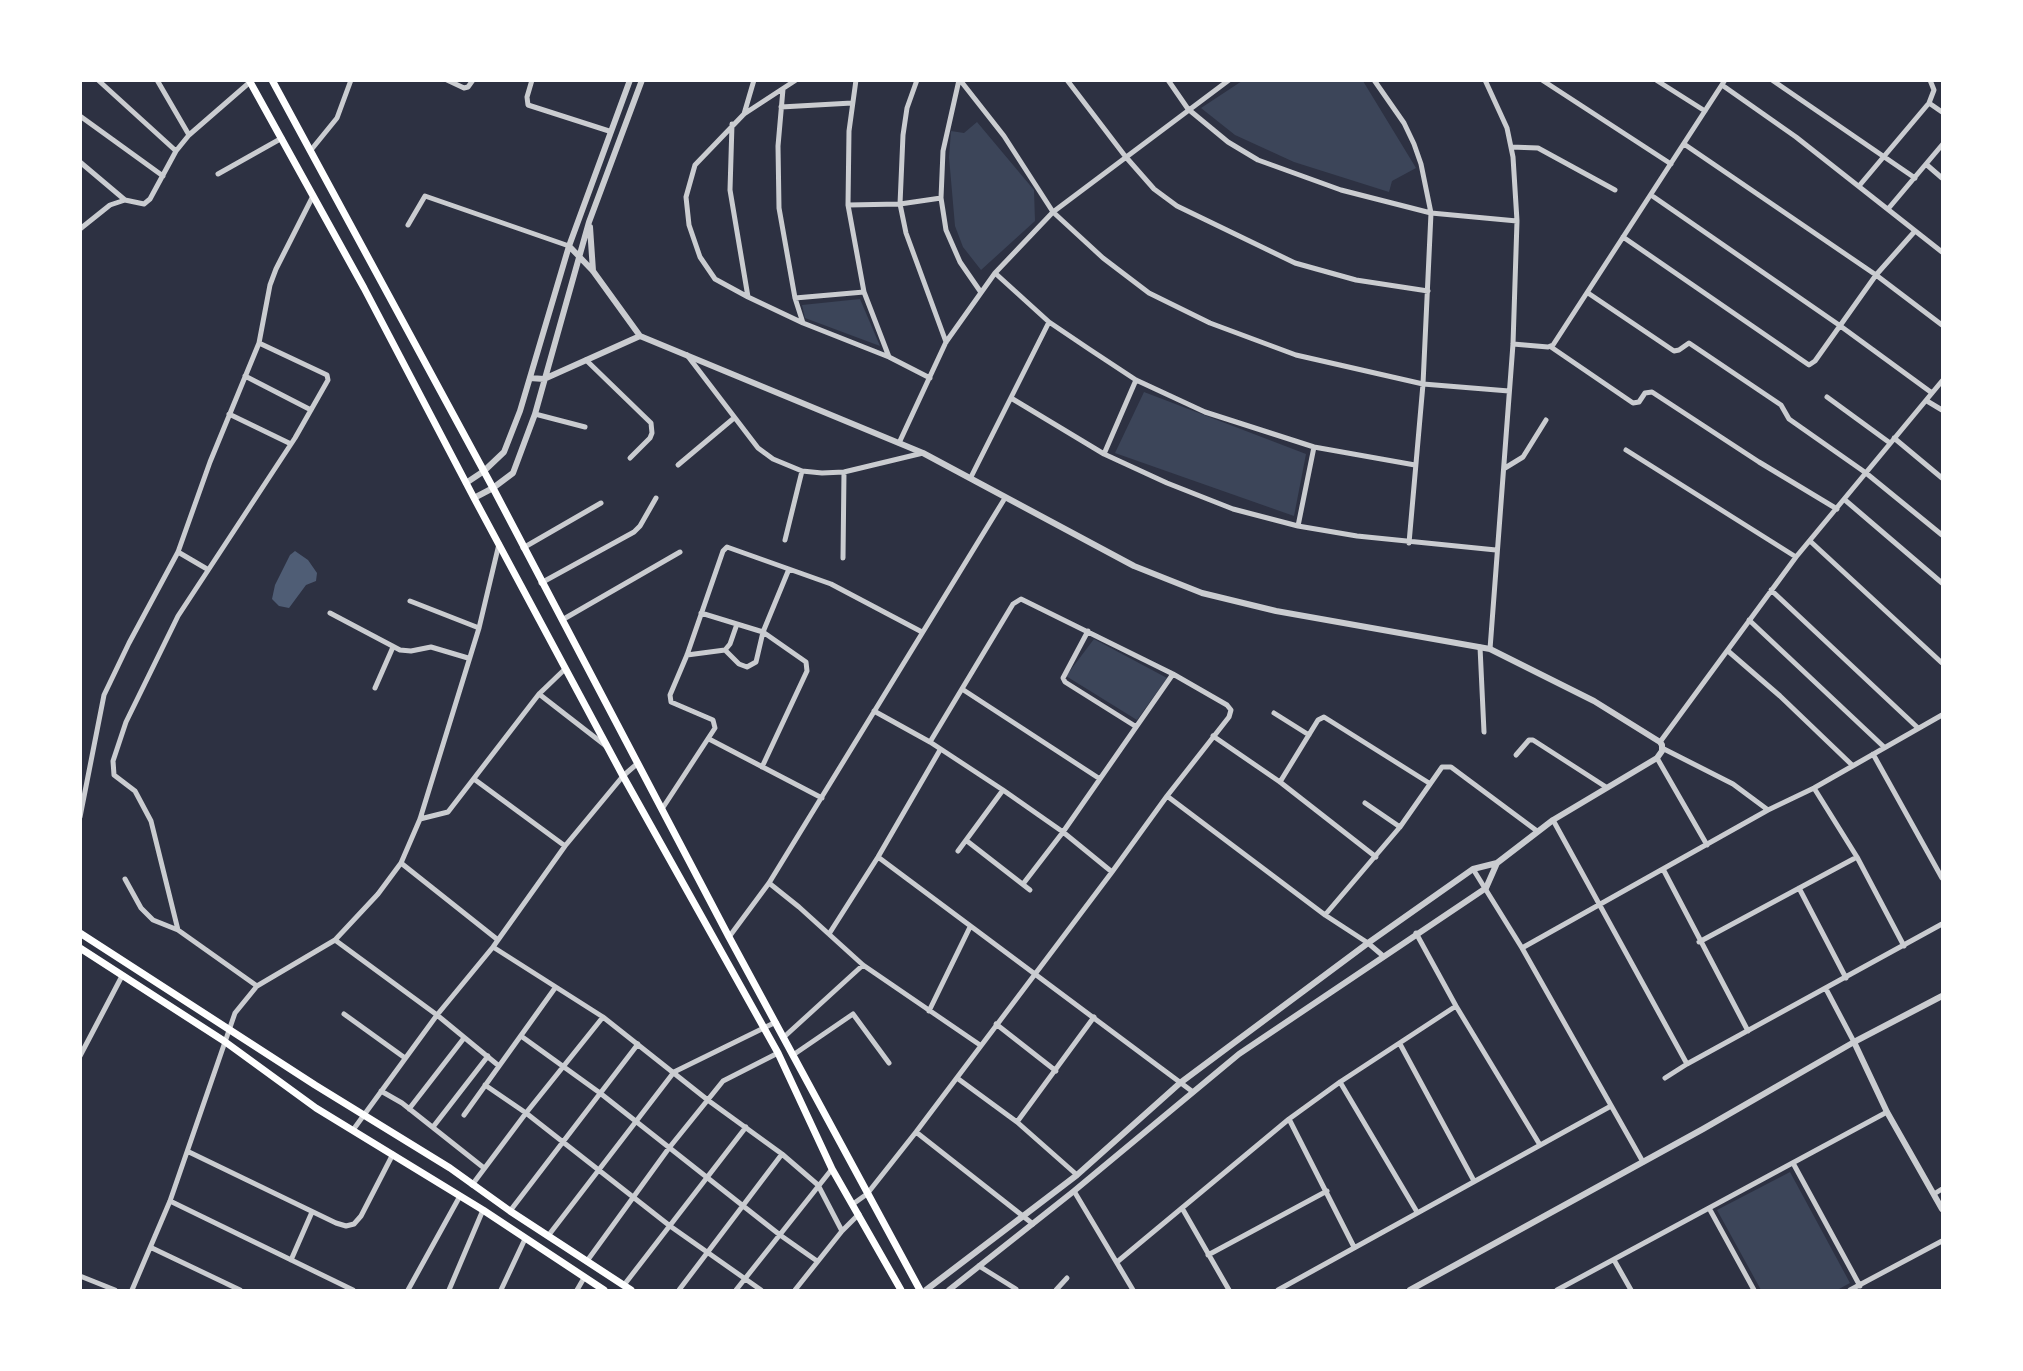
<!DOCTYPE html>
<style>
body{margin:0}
#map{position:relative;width:2023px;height:1371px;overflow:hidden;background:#2d3142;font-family:Barlow,sans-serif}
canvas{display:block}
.frame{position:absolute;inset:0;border:82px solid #fff;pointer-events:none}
</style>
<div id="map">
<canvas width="2023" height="1371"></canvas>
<div class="frame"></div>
</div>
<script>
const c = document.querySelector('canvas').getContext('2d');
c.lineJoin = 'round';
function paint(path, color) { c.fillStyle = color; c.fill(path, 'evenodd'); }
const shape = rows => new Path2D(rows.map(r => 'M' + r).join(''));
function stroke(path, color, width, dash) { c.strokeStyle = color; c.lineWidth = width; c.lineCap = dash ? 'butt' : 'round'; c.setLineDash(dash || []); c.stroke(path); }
paint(shape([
 [1242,81,1363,81,1416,168,1392,181,1389,192,1294,162,1235,135,1201,108],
 [977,122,1034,190,1035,221,981,270,963,247,955,226,949,157,951,131,964,133],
 [860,299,880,346,805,318,802,305],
 [1144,392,1306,454,1294,516,1115,453],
 [1094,639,1167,678,1137,720,1066,676],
 [1790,1172,1850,1283,1837,1290,1761,1290,1717,1210]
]), '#3c4559');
paint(shape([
 [295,551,308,560,317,573,316,581,306,585,289,608,279,606,272,599,275,585,290,555]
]), '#4f5d75');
stroke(shape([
 [98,80,176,151],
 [157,80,189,135],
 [447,80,464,88,468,87,473,80],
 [532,80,527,97,528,105,609,131],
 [796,80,744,114,695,165,686,197,689,225,700,257,715,279,748,297,803,323,889,357],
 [856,80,849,131,848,205,864,292,889,357,930,378],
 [917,80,907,108,903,135,900,204,906,233,946,342],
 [959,80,943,151,941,198,946,230,960,262,980,291],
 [960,80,1004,136,1053,212,1103,258,1149,293,1210,323,1296,355,1423,384,1509,391],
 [1067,80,1125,156,1154,189,1177,206,1295,263,1356,280,1428,291],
 [1168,80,1188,109,1228,142,1258,160,1341,190,1431,213,1517,221],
 [1374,80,1404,123,1414,144,1421,164,1431,213,1423,384,1409,543],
 [1485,80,1507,128,1513,157,1517,221,1513,344,1490,649],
 [1542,80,1671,164],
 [1656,80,1705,111],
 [1772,80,1915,178],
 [1722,85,1796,137,1942,252],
 [783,89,778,146,779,208,795,298,803,323],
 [1929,103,1942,112],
 [781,107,852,103],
 [744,114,754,80],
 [80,116,163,176],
 [732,124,730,190,748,297],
 [1684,144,1876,275,1942,325],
 [1511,147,1538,148,1615,190],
 [311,150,337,118,351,80],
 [80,162,125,200,144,204,150,199,176,151,189,135,250,82],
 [1927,165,1942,178],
 [218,174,282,138],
 [1859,186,1929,103,1934,90,1930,80],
 [1651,195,1839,325,1932,393],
 [848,205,900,204,941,198],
 [1888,209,1942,145],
 [408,225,425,196,569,246],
 [80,229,110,205,125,200],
 [1623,237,1809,365,1815,361,1876,275,1915,231],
 [995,273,1049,322,1089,349,1136,380,1205,412,1314,447,1415,465],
 [1588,293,1674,351,1679,350,1689,343,1781,405,1789,419,1866,473,1942,535],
 [795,298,864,292],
 [1513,344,1548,347,1553,345,1725,80],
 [1551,347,1633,403,1639,402,1645,393,1652,392,1759,462,1837,509],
 [687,355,758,448,773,459,802,471,822,473,844,472,923,453],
 [586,360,651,423,652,433,650,438,630,458],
 [245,376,311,410],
 [1827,397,1890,443],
 [1011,398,1104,454,1167,483,1233,509,1298,526,1357,536,1496,550],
 [1927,401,1942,410],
 [229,414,291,444],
 [535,414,585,427],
 [1894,438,1942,478],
 [899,443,946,342,995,273,1053,212,1229,80],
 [1626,450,1796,557],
 [1104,454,1136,380],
 [678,465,734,418],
 [1505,468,1523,457,1546,420],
 [971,477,1049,322],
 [1845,500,1942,583],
 [1298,526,1314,447],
 [785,540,802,471],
 [1810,541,1942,663],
 [523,548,601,503],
 [178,552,207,569],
 [843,558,844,472],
 [541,583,634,532,640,526,656,498],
 [1771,590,1918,728],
 [410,601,479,628],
 [330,613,400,650,411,651,431,647,468,658],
 [701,613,763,632,806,662,807,671,762,767],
 [562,620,680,552],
 [1749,620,1884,747],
 [1088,631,1063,678,1065,682,1135,726],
 [1480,647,1484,732],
 [725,650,739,664,747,667,756,662,763,632,789,569],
 [1728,651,1780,696,1852,765],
 [687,655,725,650,730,644,737,624],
 [375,688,393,647],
 [962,689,1100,779],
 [539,694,606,746],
 [874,711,930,742,1003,790,1063,832,1112,872],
 [1274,713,1309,735],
 [1213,736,1280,782,1376,857],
 [709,739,822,798],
 [1660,742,1796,557,1942,381],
 [1662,748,1733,784,1768,810],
 [1873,754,1942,878],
 [1516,755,1529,740,1533,740,1606,787],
 [1657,758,1707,845],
 [474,779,565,846],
 [1280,782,1318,720,1324,717,1429,783],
 [1814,788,1857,857,1904,946],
 [1167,796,1325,915,1368,943,1382,955],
 [1365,803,1400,827],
 [662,809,715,728,713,720,671,702,670,695,687,655,723,551,727,547,831,584,922,632],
 [80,817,104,695,129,643,178,552,210,462,259,343,270,285,276,269,313,196],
 [420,819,448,812,539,694,565,669],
 [1553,820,1687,1064],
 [967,841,1030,890],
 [958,851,1003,790],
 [878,857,1193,1092],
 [401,863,498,940],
 [1473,869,1522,948,1643,1162],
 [1663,869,1748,1031],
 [125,879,141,908,153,920,178,930,257,986],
 [769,883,799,907,863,965,980,1045],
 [1023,884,1063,832,1173,674],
 [1799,888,1846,978],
 [1325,915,1400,827,1442,767,1451,767,1537,831],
 [178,930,151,821,135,791,114,775,113,761,126,722,178,616,295,438,328,380,327,375,259,343],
 [1416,933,1456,1006,1540,1145],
 [829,934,878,857,940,750],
 [729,937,769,883,1005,498],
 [335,940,437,1015,499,1066],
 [1699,942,1857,857],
 [493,947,603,1017,709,1101,782,1154,818,1185,842,1231],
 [1522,948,1768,810,1814,788,1942,715],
 [1826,989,1854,1042],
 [929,1011,970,927],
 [344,1014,405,1058],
 [996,1024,1056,1071],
 [521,1036,600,1093,780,1235,817,1261],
 [784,1037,863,965],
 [1400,1044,1474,1181],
 [793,1055,853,1014,889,1063],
 [80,1056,122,976],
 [957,1078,1017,1122,1077,1175],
 [1665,1078,1687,1064,1942,924],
 [1340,1082,1417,1212],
 [485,1085,526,1113,670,1226,761,1290],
 [381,1091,402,1103,484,1168],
 [409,1109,464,1038],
 [464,1115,555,988],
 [1289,1119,1354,1247],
 [1017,1122,1094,1017],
 [433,1127,488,1056],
 [353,1130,437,1015,493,947,565,846,623,776,638,763],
 [916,1132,1033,1224],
 [189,1152,336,1223,346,1226,354,1224,361,1216,393,1154],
 [1793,1163,1860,1286],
 [472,1185,526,1113,603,1017],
 [1074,1191,1133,1290],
 [1934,1194,1942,1189],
 [170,1201,353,1290],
 [853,1204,867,1194,916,1132,1112,872,1167,796,1229,717,1231,710,1227,705,1173,674,1021,599,1013,604,930,742],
 [1182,1208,1229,1290],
 [1709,1208,1754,1290],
 [510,1211,638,1044],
 [548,1236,674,1072,776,1022],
 [152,1248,240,1290],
 [1208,1255,1327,1191],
 [291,1260,312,1212],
 [1614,1260,1631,1290],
 [587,1261,669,1148,723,1081,778,1053],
 [1117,1262,1289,1119,1340,1082,1456,1006],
 [979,1266,1016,1289],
 [80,1276,115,1290],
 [624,1285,746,1127],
 [132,1290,170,1201,235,1013,257,986,335,940,378,894,401,863,420,819,479,628,499,544],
 [408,1290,460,1196],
 [449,1290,483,1210],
 [501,1290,525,1239],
 [577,1290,584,1278],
 [679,1290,782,1154],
 [736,1290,832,1169],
 [795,1290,842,1231,859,1214],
 [1056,1290,1067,1278],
 [1278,1290,1611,1106],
 [1557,1290,1887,1112],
 [1850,1290,1942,1241]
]), '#caccd0', 5);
stroke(shape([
 [590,227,593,271],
 [569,246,593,271,640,336,923,453,1134,566,1202,593,1276,611,1490,649,1594,701,1660,742,1662,745,1662,751,1657,758,1553,820,1497,863,1473,869,1368,943,1180,1083,1077,1175,926,1290],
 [530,378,544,379,640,336],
 [466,483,484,471,504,452,520,411,569,246,630,80],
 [474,498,493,488,513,473,535,414,589,222,642,80],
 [1854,1042,1887,1112,1942,1209],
 [949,1290,1074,1191,1239,1054,1486,888,1497,863],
 [1410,1290,1703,1129,1854,1042,1942,996]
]), '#caccd0', 6);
stroke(shape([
 [249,80,364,288,474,498,623,776,778,1053,832,1169,901,1290],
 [272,80,493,488,729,937,920,1290],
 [80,933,315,1085,450,1168,510,1211,631,1290],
 [80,948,224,1041,316,1108,483,1210,604,1290]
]), '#fff', 7);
</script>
